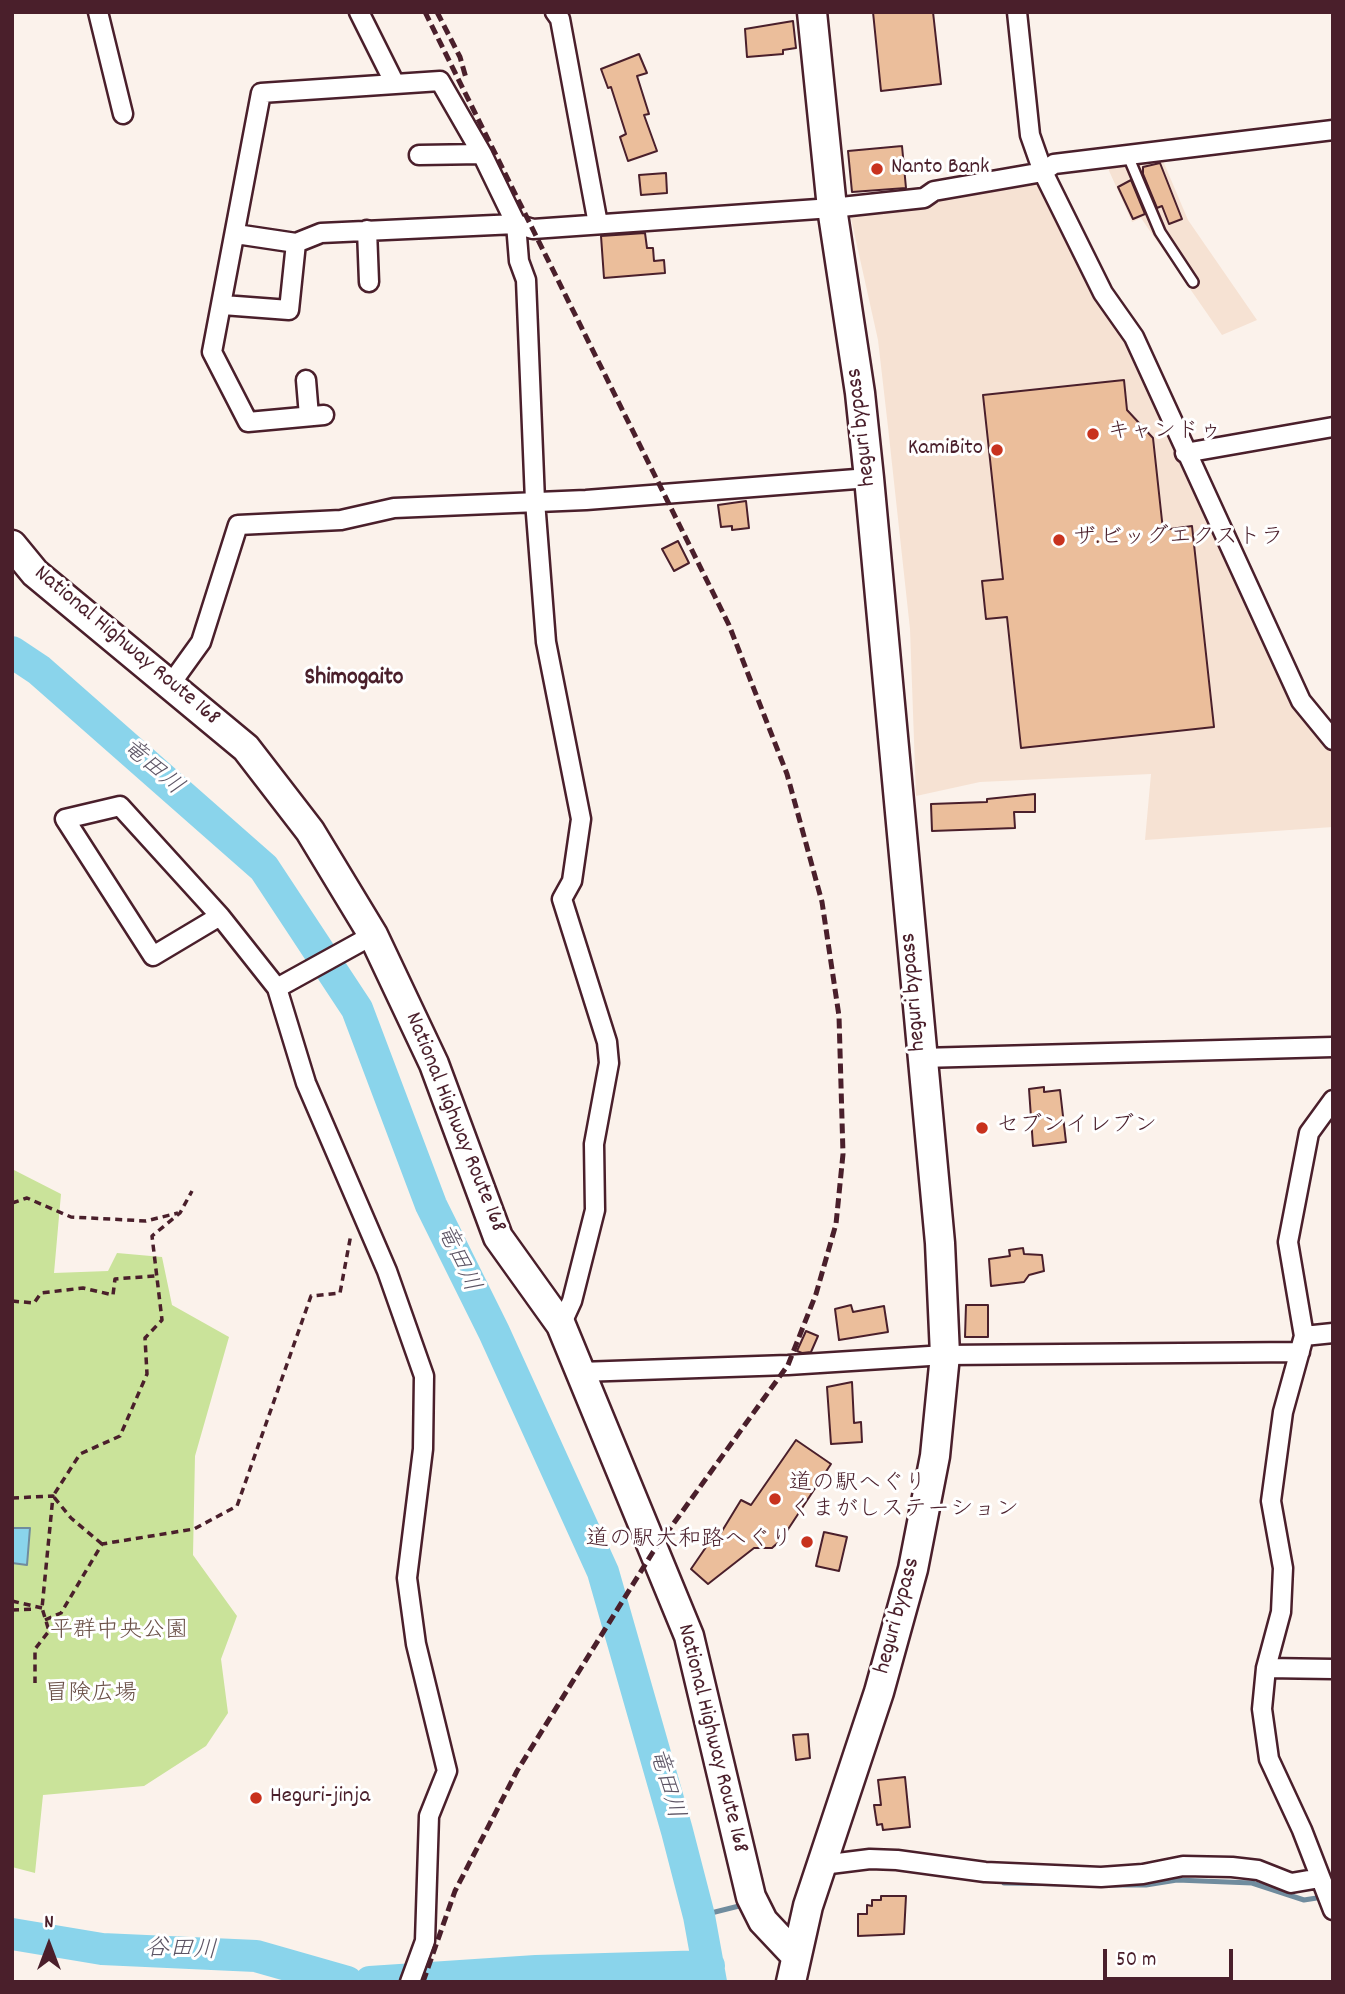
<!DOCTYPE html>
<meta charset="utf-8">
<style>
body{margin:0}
#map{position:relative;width:1345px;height:1994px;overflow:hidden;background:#fbf2eb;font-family:Dekko,sans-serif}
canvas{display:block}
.frame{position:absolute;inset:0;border:14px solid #4a1f2b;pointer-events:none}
.north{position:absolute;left:14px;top:1910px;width:70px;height:70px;-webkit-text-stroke:5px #fff;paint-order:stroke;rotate:0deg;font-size:19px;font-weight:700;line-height:28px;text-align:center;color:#4a1f2b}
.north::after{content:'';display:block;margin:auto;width:24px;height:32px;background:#4a1f2b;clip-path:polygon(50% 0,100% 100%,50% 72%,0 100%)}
.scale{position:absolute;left:1103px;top:1949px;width:130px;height:32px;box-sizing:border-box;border:4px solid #4a1f2b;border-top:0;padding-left:9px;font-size:21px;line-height:24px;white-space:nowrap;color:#4a1f2b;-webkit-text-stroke:5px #fff;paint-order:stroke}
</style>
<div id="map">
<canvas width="1345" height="1994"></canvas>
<div class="frame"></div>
<div class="north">N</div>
<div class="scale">50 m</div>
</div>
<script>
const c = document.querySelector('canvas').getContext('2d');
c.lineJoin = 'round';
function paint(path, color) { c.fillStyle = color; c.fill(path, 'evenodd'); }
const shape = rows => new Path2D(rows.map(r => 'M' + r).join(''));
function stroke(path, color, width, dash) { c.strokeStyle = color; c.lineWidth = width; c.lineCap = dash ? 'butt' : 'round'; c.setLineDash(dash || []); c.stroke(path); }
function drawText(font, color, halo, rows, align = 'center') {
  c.font = font + ' Dekko,"Klee One",sans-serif'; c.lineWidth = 6; c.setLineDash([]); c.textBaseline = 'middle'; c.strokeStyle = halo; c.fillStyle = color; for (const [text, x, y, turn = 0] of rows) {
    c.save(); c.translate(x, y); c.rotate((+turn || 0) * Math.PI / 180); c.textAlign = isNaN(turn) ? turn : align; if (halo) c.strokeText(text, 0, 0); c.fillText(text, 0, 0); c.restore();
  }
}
paint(shape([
 [1161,156,1188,220,1257,320,1222,335,1141,218,1132,222,1106,164],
 [1036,181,1129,344,1274,669,1333,750,1333,827,1145,840,1151,774,980,782,916,796,910,629,888,427,878,340,850,214,933,203,934,194]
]), '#f6e2d3');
paint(shape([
 [12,1169,61,1194,54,1273,108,1271,117,1253,162,1257,172,1305,229,1337,195,1456,193,1555,237,1616,221,1659,228,1713,206,1746,144,1786,43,1795,35,1873,12,1867]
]), '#cae39a');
const water = shape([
 [12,1528,30,1528,27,1565,12,1563,12,1528]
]);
paint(water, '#8ad4eb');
stroke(water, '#708c9e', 2);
stroke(shape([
 [1004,1883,1067,1884],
 [1109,1885,1146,1885,1177,1880,1252,1883,1304,1900,1323,1897],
 [699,1916,743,1905]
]), '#708c9e', 5);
stroke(shape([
 [12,652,39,670,264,868,357,1009,431,1205,494,1332,603,1572,677,1831,699,1916,711,1982],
 [12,1934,102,1949,256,1956,347,1982],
 [370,1982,536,1971,709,1966]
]), '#8ad4eb', 32);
const building = shape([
 [873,12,933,12,941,84,881,91,873,12],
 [793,21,796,48,783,50,783,54,747,57,745,29,793,21],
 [639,54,647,73,637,76,649,114,644,115,657,151,628,161,620,137,626,134,611,87,608,88,601,69,639,54],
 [902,146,906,188,852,192,848,151,902,146],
 [1160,163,1182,219,1169,224,1162,206,1157,208,1143,174,1143,167,1160,163],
 [666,173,667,193,641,195,639,175,666,173],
 [1131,180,1145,214,1133,219,1118,187,1131,180],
 [645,233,647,248,653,248,654,261,664,260,665,273,604,278,601,236,645,233],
 [1124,380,1127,410,1153,438,1163,530,1192,526,1214,727,1021,748,1007,617,986,619,982,581,1003,579,983,395,1124,380],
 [746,501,749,528,732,530,732,526,721,527,718,505,746,501],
 [678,541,689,563,674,571,662,549,678,541],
 [1035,794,1035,812,1014,812,1015,828,932,831,931,804,987,802,987,799,1035,794],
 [1044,1087,1044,1092,1060,1090,1066,1142,1033,1146,1029,1089,1044,1087],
 [1023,1248,1024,1254,1042,1255,1044,1271,1029,1275,1024,1282,991,1286,989,1259,1010,1256,1009,1250,1023,1248],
 [851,1305,853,1312,884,1306,888,1332,839,1340,835,1309,851,1305],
 [966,1305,988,1305,988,1337,965,1337,966,1305],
 [806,1331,818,1336,811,1352,802,1353,797,1351,806,1331],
 [852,1382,854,1423,861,1422,862,1442,831,1444,827,1387,852,1382],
 [796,1440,831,1464,781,1540,772,1548,754,1548,708,1584,691,1569,715,1534,719,1536,741,1500,751,1505,796,1440],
 [824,1532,847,1537,839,1571,816,1566,824,1532],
 [808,1734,810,1758,796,1760,793,1735,808,1734],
 [905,1777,910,1827,883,1830,882,1824,877,1825,874,1805,881,1805,878,1780,905,1777],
 [881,1896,906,1896,904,1934,858,1936,858,1914,867,1914,867,1905,872,1906,872,1900,881,1900,881,1896]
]);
paint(building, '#ebbe9b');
stroke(building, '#4a1f2b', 2);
const service = shape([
 [1128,156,1160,232,1193,282]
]);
const minor = shape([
 [98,12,123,114],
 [359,12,394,82],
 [555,12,560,19,598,224],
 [1017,12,1030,135,1043,172,1103,293,1134,337,1301,701,1333,740],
 [419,155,482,154],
 [367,230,369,282],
 [236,234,296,243,321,233,516,224,533,229,832,208,924,198,934,191,1043,172,1054,164,1333,130],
 [223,305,289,310,296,243],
 [306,380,309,416],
 [324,415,248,422,212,352,261,93,440,81,482,154,516,224,519,261,526,280,535,501,546,642,581,819,572,881,562,899,607,1042,609,1063,594,1144,595,1210,572,1301,561,1325],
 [1185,453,1333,427],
 [170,685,201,642,238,525,341,520,394,508,586,500,869,478],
 [220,916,153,956,65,819,120,806,220,916,277,988,306,1083,387,1271,424,1376,423,1449,407,1578,416,1644,447,1771,429,1816,425,1941,410,1982],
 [277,988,373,935],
 [921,1058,1333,1047],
 [1333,1100,1309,1133,1288,1242,1304,1336,1283,1412,1271,1501,1283,1568,1281,1612,1266,1668,1262,1709,1269,1759,1302,1830,1333,1910],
 [1304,1336,1333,1333],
 [580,1372,788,1365,945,1355,1300,1352],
 [1266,1668,1333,1669],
 [822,1865,870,1859,897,1860,985,1872,1101,1877,1143,1874,1183,1866,1232,1867,1258,1870,1291,1883,1320,1878]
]);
const trunk = shape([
 [12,545,35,573,246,748,310,831,373,935,434,1064,498,1237,561,1325,689,1636,751,1897,763,1921,795,1955],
 [791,1982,808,1906,879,1692,913,1569,935,1456,945,1355,940,1243,869,478,860,393,832,208,812,12]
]);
stroke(service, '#4a1f2b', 14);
stroke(minor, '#4a1f2b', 23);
stroke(trunk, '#4a1f2b', 33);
stroke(shape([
 [12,1203,27,1198,71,1217,146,1221,178,1213],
 [12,1301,34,1303,41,1293,83,1288,113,1295,115,1279,155,1276],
 [12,1498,53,1496,42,1608,49,1631,35,1649,35,1683],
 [102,1544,71,1518,53,1496,80,1454,120,1436,147,1374,145,1338,162,1320,152,1236,180,1213,192,1191],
 [12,1601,42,1608],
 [12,1610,36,1609],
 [45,1620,61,1613,102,1544,194,1529,237,1506,311,1296,340,1293,351,1234]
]), '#4a1f2b', 3.5, [7, 5]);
stroke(service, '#fff', 9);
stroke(minor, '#fff', 18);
stroke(trunk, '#fff', 28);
stroke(shape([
 [437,12,460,57,466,78],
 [423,1982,455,1891,517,1771,653,1552,788,1365,816,1294,836,1224,843,1154,839,1016,822,902,787,774,729,625,425,12]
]), '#4a1f2b', 5, [10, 5]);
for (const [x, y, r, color] of [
 [877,169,7,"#c8321e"],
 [1093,434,7,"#c8321e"],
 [997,450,7,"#c8321e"],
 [1059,540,7,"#c8321e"],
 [982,1128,7,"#c8321e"],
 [775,1499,7,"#c8321e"],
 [807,1542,7,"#c8321e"],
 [256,1798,7,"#c8321e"]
]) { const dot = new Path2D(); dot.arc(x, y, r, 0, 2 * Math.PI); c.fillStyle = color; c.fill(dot); stroke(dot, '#fff', 2.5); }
drawText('23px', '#4a1f2b', '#fff', [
 ["Nanto Bank",891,169],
 ["キャンドゥ",1107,434],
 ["KamiBito",983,450,"right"],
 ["ザ.ビッグエクストラ",1073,540],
 ["セブンイレブン",996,1128],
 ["道の駅へぐり",789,1486],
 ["くまがしステーション",789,1512],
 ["道の駅大和路へぐり",793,1542,"right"],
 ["Heguri-jinja",270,1798]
], 'left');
drawText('23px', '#4a1f2b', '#fff', [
 ["heguri bypass",863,427,-97],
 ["National Highway Route 168",126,647,40],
 ["heguri bypass",915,992,-95],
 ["National Highway Route 168",454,1123,68],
 ["heguri bypass",899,1616,-75],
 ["National Highway Route 168",711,1739,76]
]);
drawText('23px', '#6a5047', '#fff', [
 ["平群中央公園",119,1633],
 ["冒険広場",91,1696]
]);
drawText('bold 24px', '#4a1f2b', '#fff', [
 ["Shimogaito",354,680]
]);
drawText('italic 24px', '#5d5565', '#fff', [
 ["竜田川",151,769,41],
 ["竜田川",456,1259,65],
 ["竜田川",664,1784,74],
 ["谷田川",181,1952,2]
]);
</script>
